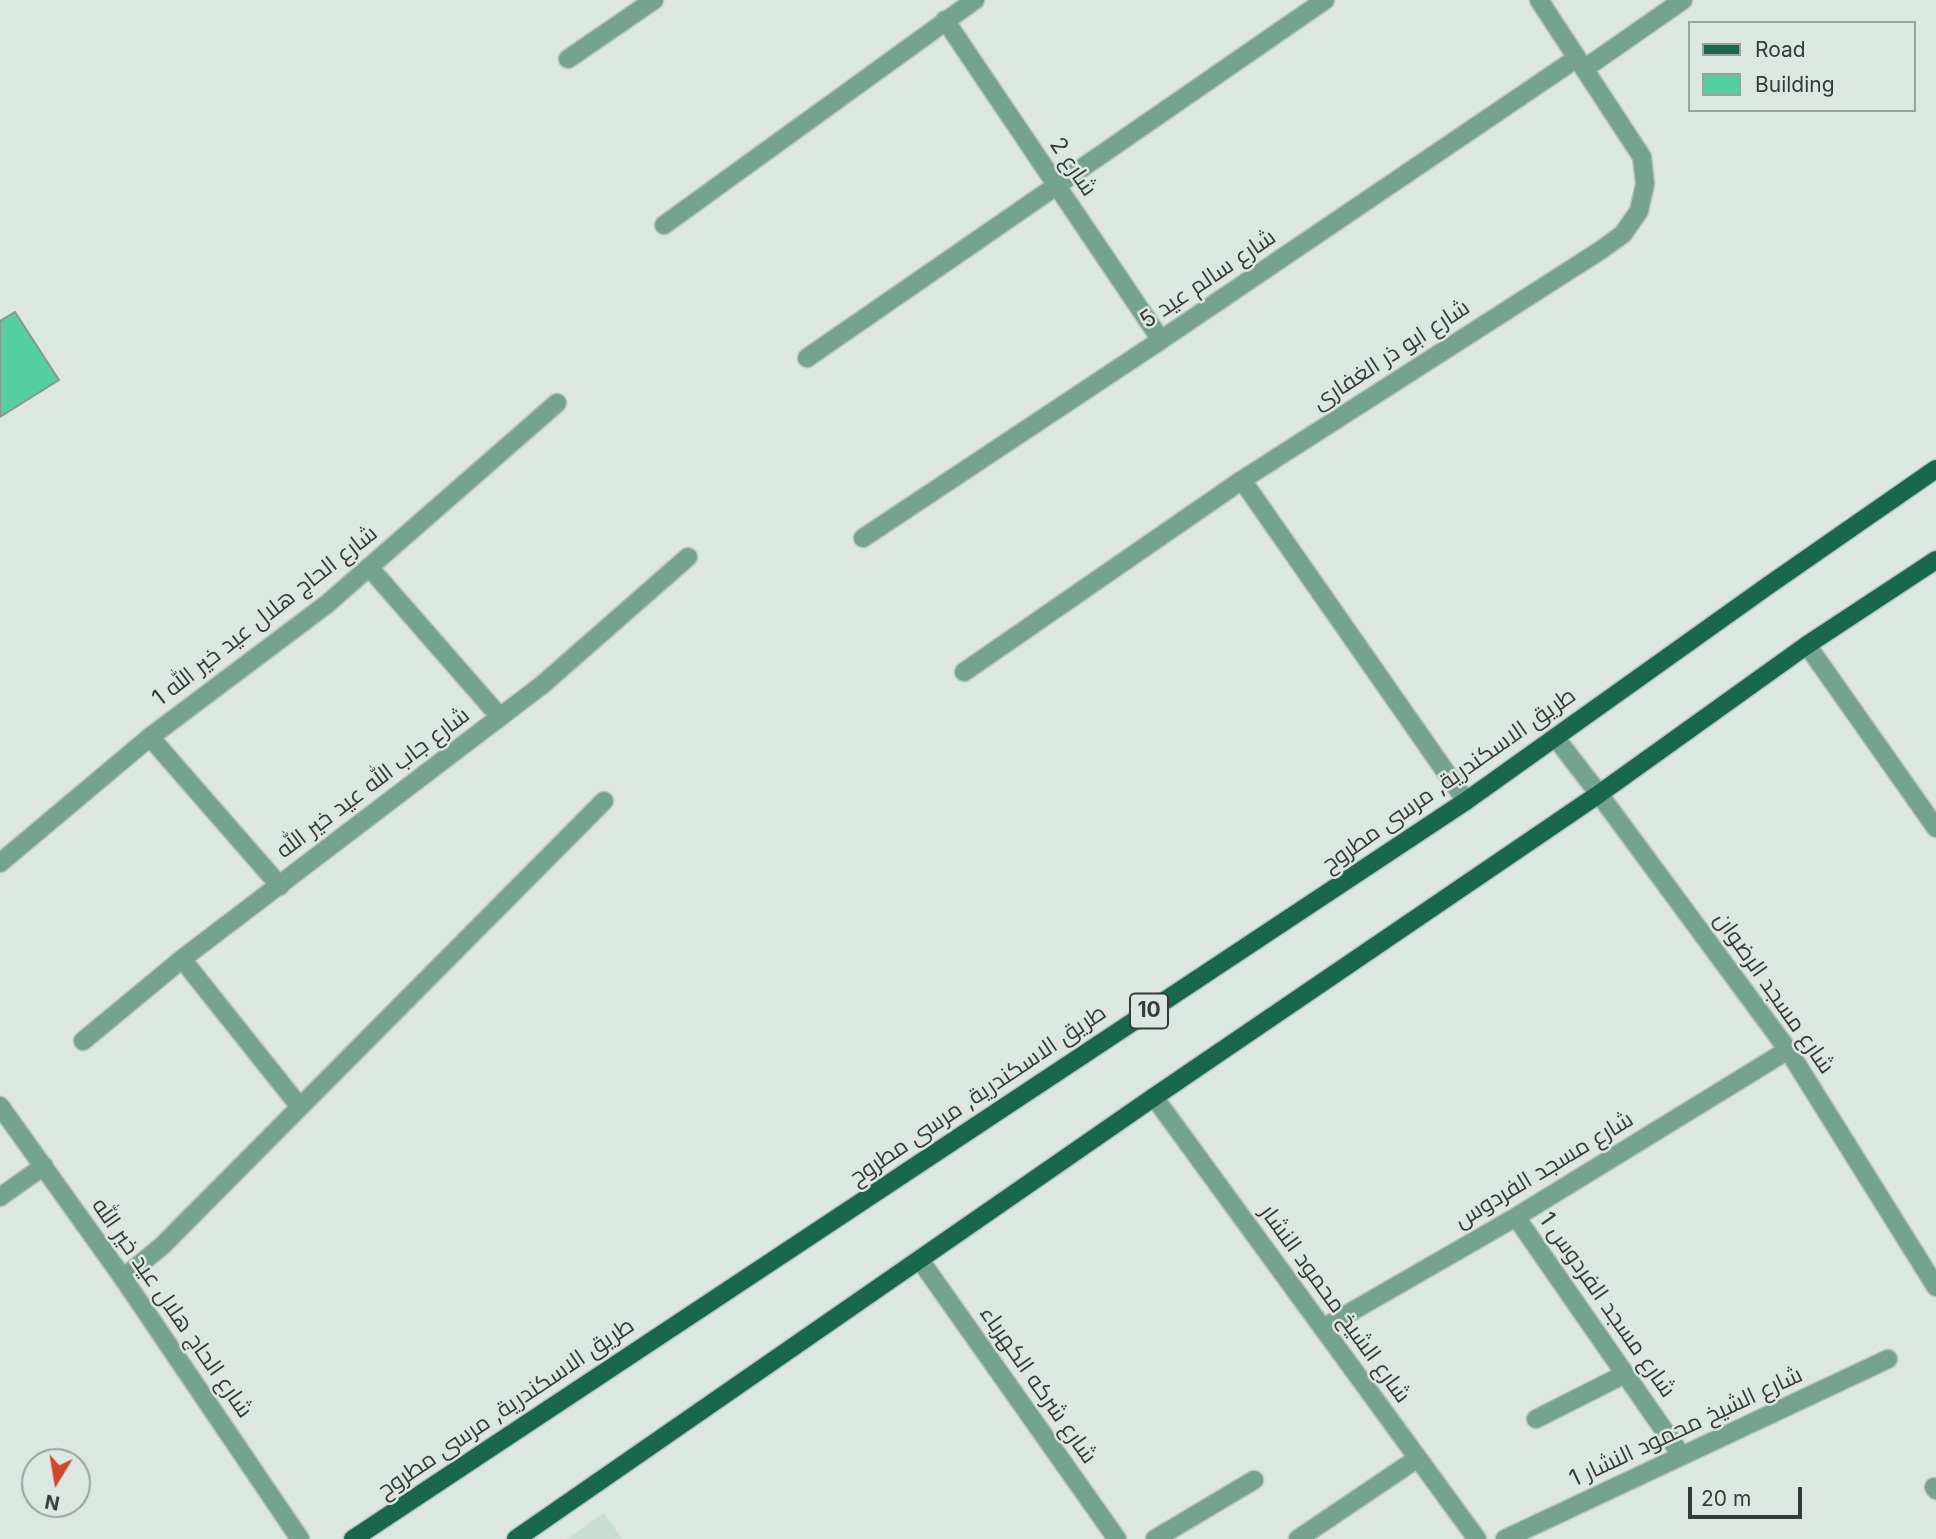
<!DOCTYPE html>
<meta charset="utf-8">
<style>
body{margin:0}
#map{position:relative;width:1936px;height:1539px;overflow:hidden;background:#dce7e2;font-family:Inter,sans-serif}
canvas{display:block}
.legend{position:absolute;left:1688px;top:21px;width:228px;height:91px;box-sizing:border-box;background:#dce7e2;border:2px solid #9aa29e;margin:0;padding:9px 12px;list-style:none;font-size:21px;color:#363b39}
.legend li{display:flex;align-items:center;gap:14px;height:35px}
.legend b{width:35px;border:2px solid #9aa29e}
.north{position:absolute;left:21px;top:1448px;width:70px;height:70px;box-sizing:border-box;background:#dce7e2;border:2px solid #9aa29e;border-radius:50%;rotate:191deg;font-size:19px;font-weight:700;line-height:28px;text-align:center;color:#363b39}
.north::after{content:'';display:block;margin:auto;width:24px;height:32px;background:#d24727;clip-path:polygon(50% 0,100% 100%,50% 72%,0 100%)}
.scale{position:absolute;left:1688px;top:1487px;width:114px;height:32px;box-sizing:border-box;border:4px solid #363b39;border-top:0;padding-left:9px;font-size:21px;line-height:24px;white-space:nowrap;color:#363b39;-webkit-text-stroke:5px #dce7e2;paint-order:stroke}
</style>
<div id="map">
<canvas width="1936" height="1539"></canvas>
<ul class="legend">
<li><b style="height:9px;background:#19684e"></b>Road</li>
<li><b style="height:19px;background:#55cea2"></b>Building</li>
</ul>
<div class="north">N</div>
<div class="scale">20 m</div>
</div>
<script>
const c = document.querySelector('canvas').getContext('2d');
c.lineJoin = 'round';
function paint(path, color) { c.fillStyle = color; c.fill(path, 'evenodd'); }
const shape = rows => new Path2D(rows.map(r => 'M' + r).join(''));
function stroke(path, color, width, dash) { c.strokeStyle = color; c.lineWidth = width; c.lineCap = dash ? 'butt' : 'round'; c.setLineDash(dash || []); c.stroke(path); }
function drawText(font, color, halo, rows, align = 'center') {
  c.font = font + ' Inter,Cairo,sans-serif'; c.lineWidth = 5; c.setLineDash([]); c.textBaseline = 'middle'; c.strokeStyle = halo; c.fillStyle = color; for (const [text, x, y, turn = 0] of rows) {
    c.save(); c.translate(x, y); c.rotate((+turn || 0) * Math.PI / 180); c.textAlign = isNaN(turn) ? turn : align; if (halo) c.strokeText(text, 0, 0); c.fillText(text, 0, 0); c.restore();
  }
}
paint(shape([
 [604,1513,622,1539,567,1539]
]), '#caddd4');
const building = shape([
 [15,312,59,380,0,417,0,321,15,312]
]);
paint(building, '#55cea2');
stroke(building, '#8b9591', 2);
const minor = shape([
 [945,20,1161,340],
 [568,59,654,0],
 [1584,69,1683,0],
 [664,225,975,0],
 [807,358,1325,0],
 [1242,480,1466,801],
 [863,538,1161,340,1577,58],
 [369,567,500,717],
 [1807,645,1936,828],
 [964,672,1242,480,1601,250,1623,234,1639,211,1645,184,1642,157,1539,0],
 [150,737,280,886],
 [1555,737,1599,794,1788,1050,1936,1287],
 [0,863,150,737,327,604,557,403],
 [182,959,300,1107],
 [83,1041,182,959,542,685,688,557],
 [1154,1097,1477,1539],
 [0,1106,123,1278,300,1539],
 [0,1197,44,1166],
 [1516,1217,1682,1456],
 [920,1260,1117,1539],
 [123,1278,162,1246,604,801],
 [1323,1328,1516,1217,1788,1050],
 [1536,1419,1625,1374],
 [1934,1487,1936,1490],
 [1155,1539,1254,1480],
 [1298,1539,1418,1458],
 [1505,1539,1888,1359]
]);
const major = shape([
 [353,1539,1466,801,1769,585,1936,469],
 [516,1539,1154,1097,1599,794,1807,645,1936,560]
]);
stroke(minor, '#bbc5c0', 21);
stroke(major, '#bbc5c0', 21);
stroke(minor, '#76a390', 18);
stroke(major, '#19684e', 18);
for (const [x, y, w] of [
 [1149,1011,38]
]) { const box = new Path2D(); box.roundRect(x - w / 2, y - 17.5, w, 35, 5); c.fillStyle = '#dce7e2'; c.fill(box); stroke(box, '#363b39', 2); }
drawText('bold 21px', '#363b39', null, [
 ["10",1149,1011]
]);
drawText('23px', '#363b39', '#dce7e2', [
 ["شارع 2",1073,167,56],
 ["شارع سالم عيد 5",1208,279,-34],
 ["شارع ابو ذر الغفارى",1391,355,-33],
 ["شارع الحاج هلال عيد خير الله 1",265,616,-38],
 ["طريق الاسكندرية, مرسى مطروح",1449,780,-35],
 ["شارع جاب الله عيد خير الله",373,783,-37],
 ["شارع مسجد الرضوان",1774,993,55],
 ["طريق الاسكندرية, مرسى مطروح",978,1095,-34],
 ["شارع مسجد الفردوس",1544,1170,-31],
 ["شارع الشيخ محمود النشار",1335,1304,54],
 ["شارع مسجد الفردوس 1",1607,1305,55],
 ["شارع الحاج هلال عيد خير الله",172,1308,55],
 ["شارع شركه الكهرباء",1038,1385,55],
 ["طريق الاسكندرية, مرسى مطروح",506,1408,-34],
 ["شارع الشيخ محمود النشار 1",1686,1427,-25]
]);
</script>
